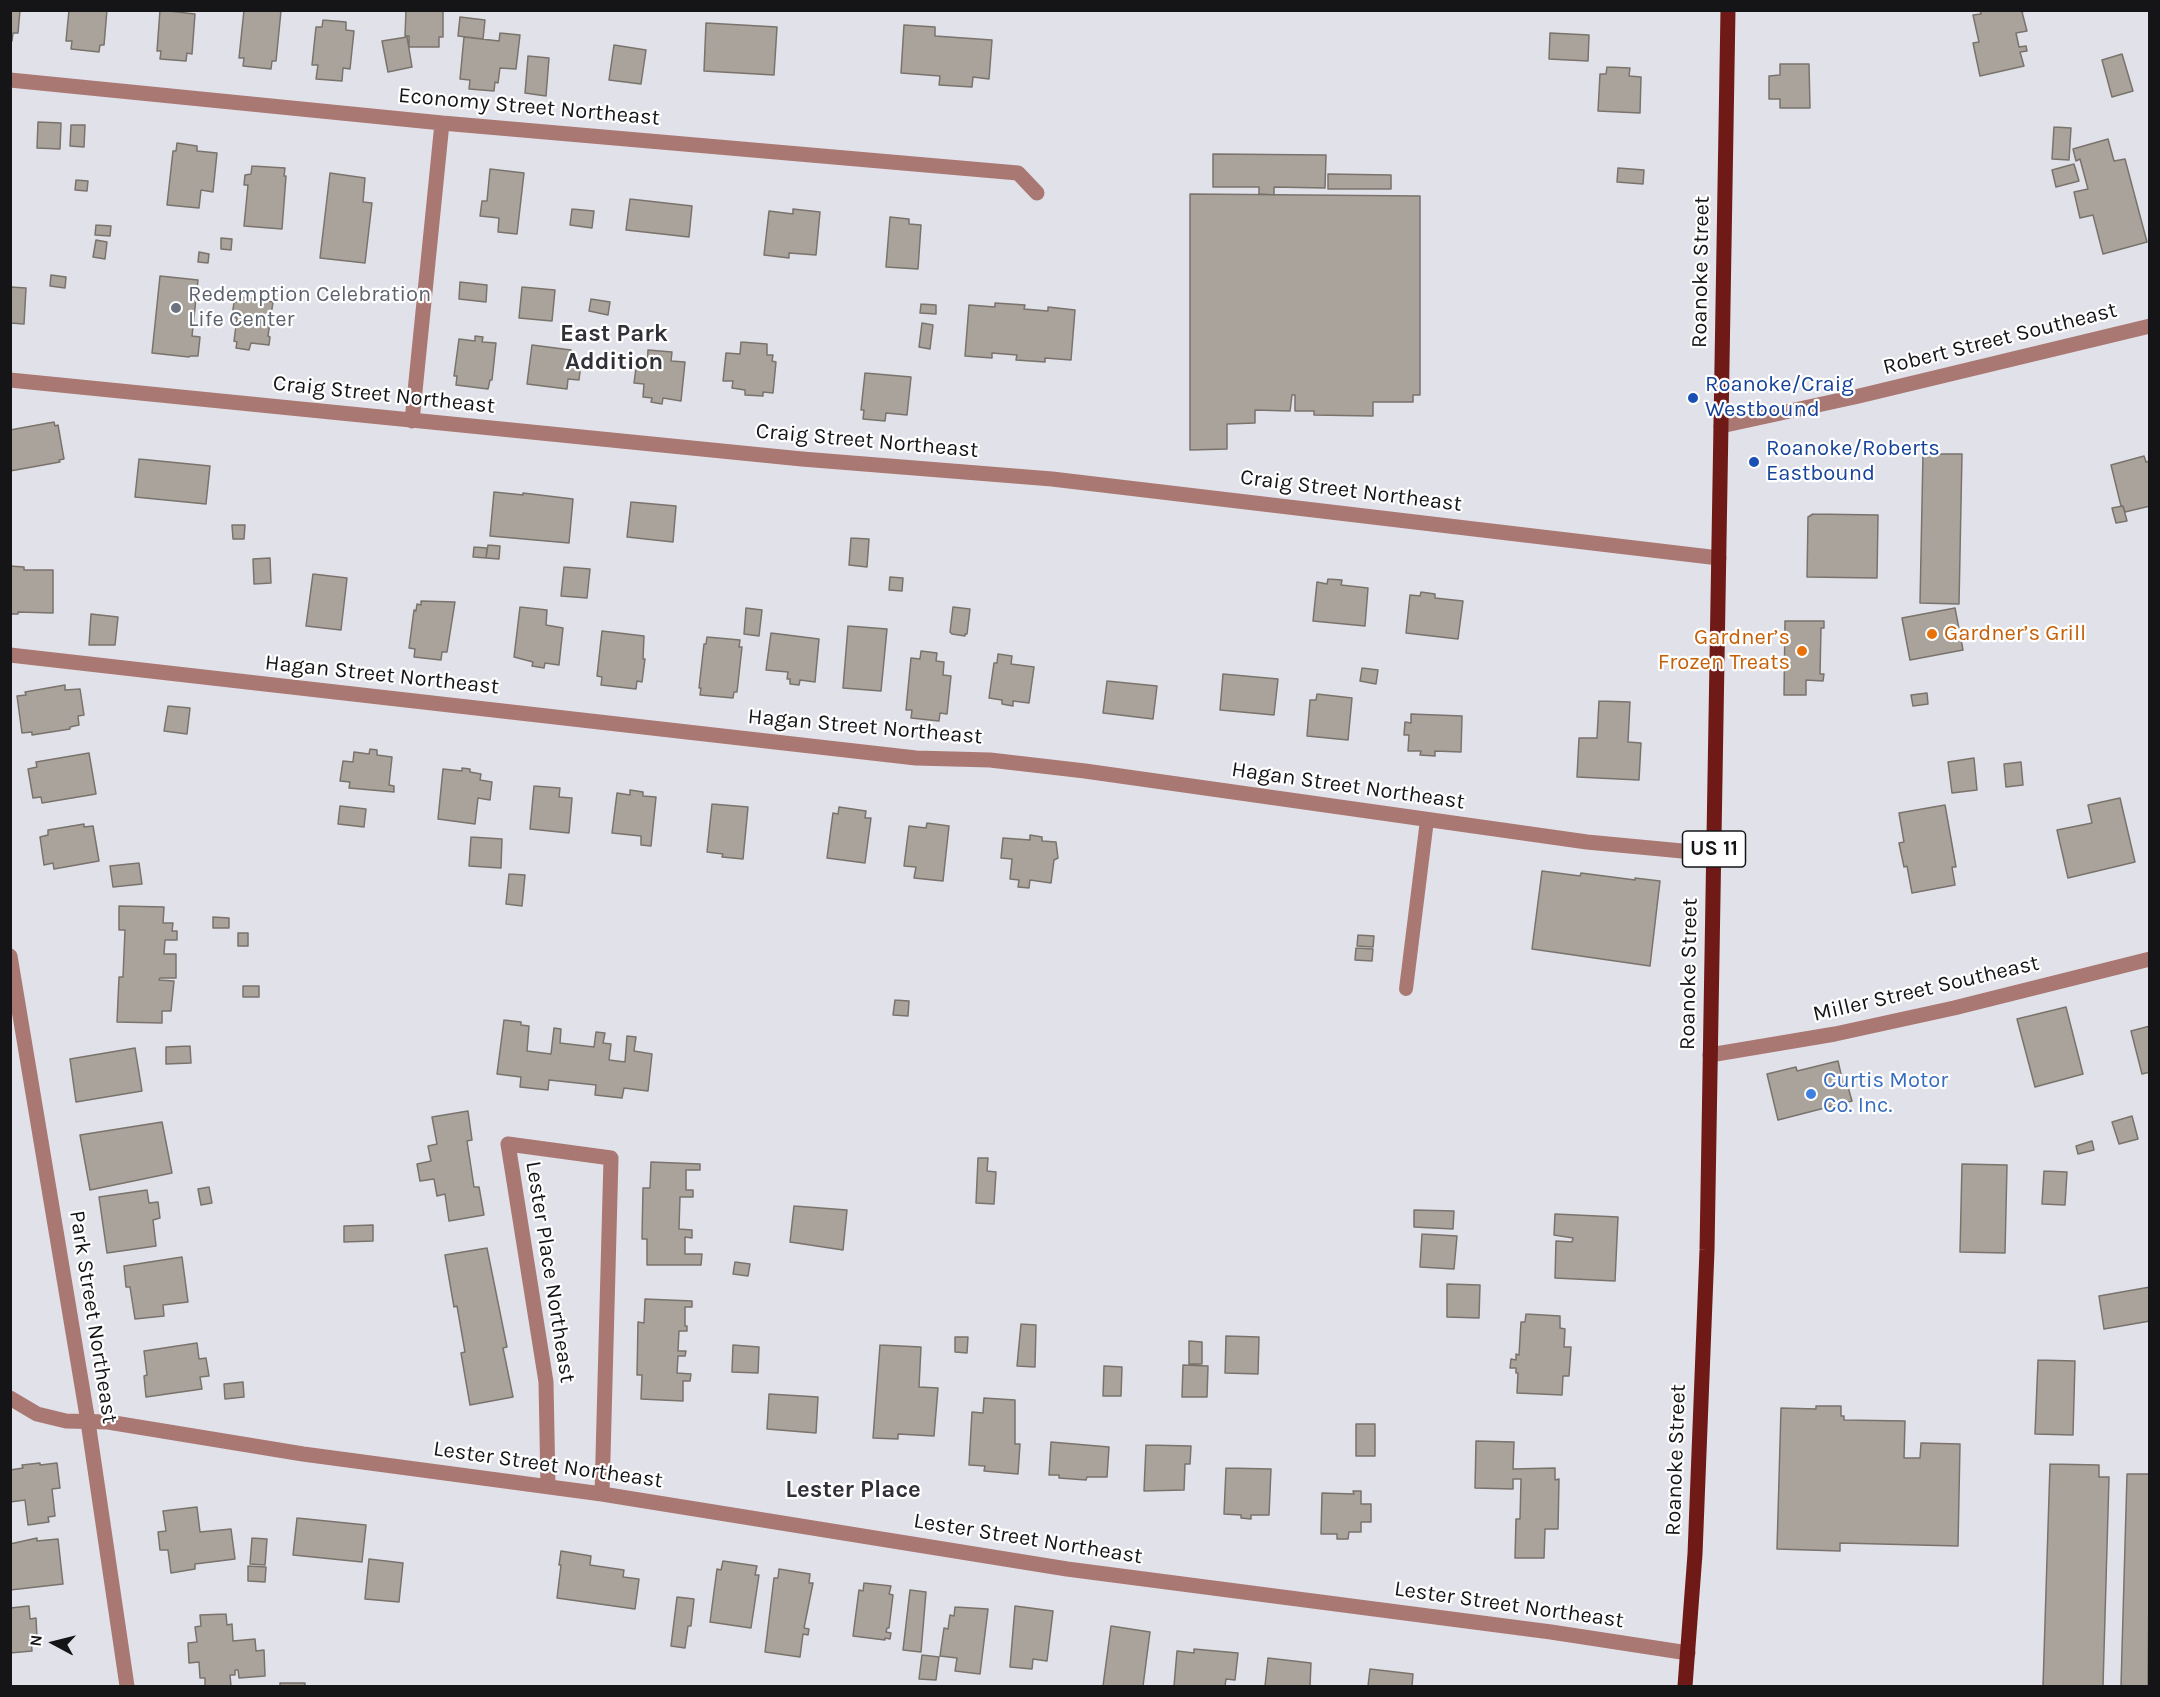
<!DOCTYPE html>
<meta charset="utf-8">
<style>
body{margin:0}
#map{position:relative;width:2160px;height:1697px;overflow:hidden;background:#e1e1ea;font-family:Karla,sans-serif}
canvas{display:block}
.frame{position:absolute;inset:0;border:12px solid #151518;pointer-events:none}
.north{position:absolute;left:24px;top:1613px;width:60px;height:60px;-webkit-text-stroke:4px #fff;paint-order:stroke;rotate:277deg;font-size:16px;font-weight:700;line-height:24px;text-align:center;color:#151518}
.north::after{content:'';display:block;margin:auto;width:21px;height:27px;background:#151518;clip-path:polygon(50% 0,100% 100%,50% 72%,0 100%)}
</style>
<div id="map">
<canvas width="2160" height="1697"></canvas>
<div class="frame"></div>
<div class="north">N</div>
</div>
<script>
const c = document.querySelector('canvas').getContext('2d');
c.lineJoin = 'round';
function paint(path, color) { c.fillStyle = color; c.fill(path, 'evenodd'); }
const shape = rows => new Path2D(rows.map(r => 'M' + r).join(''));
function stroke(path, color, width, dash) { c.strokeStyle = color; c.lineWidth = width; c.lineCap = dash ? 'butt' : 'round'; c.setLineDash(dash || []); c.stroke(path); }
function drawText(font, color, halo, rows, align = 'center') {
  c.font = font + ' Karla,sans-serif'; c.lineWidth = 4.5; c.setLineDash([]); c.textBaseline = 'middle'; c.strokeStyle = halo; c.fillStyle = color; for (const [text, x, y, turn = 0] of rows) {
    c.save(); c.translate(x, y); c.rotate((+turn || 0) * Math.PI / 180); c.textAlign = isNaN(turn) ? turn : align; if (halo) c.strokeText(text, 0, 0); c.fillText(text, 0, 0); c.restore();
  }
}
const building = shape([
 [10,10,20,10,18,33,13,33,12,41,10,40,10,10],
 [69,10,107,10,104,45,100,45,99,52,71,49,72,41,66,41,69,10],
 [160,10,195,14,192,54,187,53,186,61,160,59,161,51,157,51,160,10],
 [244,10,281,11,276,61,272,61,271,69,243,66,244,58,239,58,244,10],
 [406,10,443,10,443,37,439,37,439,47,409,47,409,36,405,36,406,10],
 [1980,10,2028,10,2022,12,2027,31,2016,33,2019,47,2026,46,2027,51,2020,52,2024,66,1980,76,1973,43,1979,42,1973,15,1981,14,1980,10],
 [460,17,485,20,483,39,458,36,460,17],
 [323,20,346,22,346,30,354,31,350,69,343,68,342,81,316,79,318,65,312,65,316,27,322,27,323,20],
 [706,23,777,27,774,75,704,71,706,23],
 [904,25,935,27,935,36,992,40,989,79,973,77,972,87,939,85,940,76,901,73,904,25],
 [500,33,520,35,516,69,500,68,498,83,495,82,494,91,469,89,470,80,460,79,464,37,499,41,500,33],
 [1550,33,1589,35,1588,61,1549,59,1550,33],
 [407,37,412,67,388,72,382,41,407,37],
 [614,45,646,50,641,84,609,80,614,45],
 [2122,54,2133,91,2112,97,2102,60,2122,54],
 [528,56,549,58,546,96,525,93,528,56],
 [1780,64,1809,64,1810,108,1780,108,1780,99,1769,99,1769,76,1780,75,1780,64],
 [1607,67,1630,68,1629,76,1641,77,1640,113,1598,111,1600,74,1606,74,1607,67],
 [38,122,61,123,60,149,37,148,38,122],
 [71,125,85,125,84,147,70,146,71,125],
 [2054,127,2071,128,2069,160,2052,159,2054,127],
 [2108,139,2114,161,2125,159,2147,242,2103,254,2093,215,2080,218,2074,192,2088,189,2080,159,2076,161,2073,149,2108,139],
 [177,143,197,146,197,151,217,153,213,192,201,190,199,208,167,205,173,151,176,151,177,143],
 [1213,154,1326,155,1325,188,1274,187,1274,195,1259,194,1259,187,1213,187,1213,154],
 [2074,164,2079,181,2056,187,2052,170,2074,164],
 [252,166,285,168,284,176,286,176,282,229,244,226,248,185,244,185,245,175,251,174,252,166],
 [1618,168,1644,170,1643,184,1617,182,1618,168],
 [490,169,524,173,517,234,498,232,499,218,480,216,482,201,487,201,490,169],
 [330,173,365,178,363,202,372,203,365,263,320,258,330,173],
 [1328,174,1391,175,1391,189,1328,189,1328,174],
 [76,180,88,181,87,191,75,190,76,180],
 [1190,194,1420,196,1420,395,1413,395,1413,402,1373,402,1373,416,1314,415,1314,411,1295,411,1295,395,1292,395,1290,411,1255,410,1255,423,1227,424,1227,449,1190,450,1190,194],
 [630,199,692,206,689,237,626,230,630,199],
 [572,209,594,211,592,228,570,225,572,209],
 [793,209,820,212,816,255,789,253,789,258,764,255,769,211,793,214,793,209],
 [890,217,909,219,909,224,921,225,918,269,886,267,890,217],
 [96,225,111,226,110,236,95,235,96,225],
 [221,238,232,239,231,250,221,249,221,238],
 [96,240,107,242,105,259,93,257,96,240],
 [199,252,209,254,208,263,198,262,199,252],
 [51,275,66,277,65,288,50,286,51,275],
 [160,276,198,280,192,336,200,337,198,356,190,356,189,357,152,353,160,276],
 [460,282,487,285,486,302,459,299,460,282],
 [10,287,26,288,24,324,10,323,10,287],
 [522,287,555,290,552,321,519,318,522,287],
 [241,297,273,302,268,336,270,337,269,345,251,343,249,350,236,348,237,342,234,341,237,318,232,317,234,302,241,302,241,297],
 [591,299,610,302,608,315,589,311,591,299],
 [995,303,1025,305,1024,309,1048,311,1048,307,1075,310,1071,360,1045,358,1045,362,1016,360,1017,355,992,353,992,358,965,356,969,305,995,307,995,303],
 [921,304,936,305,936,314,920,313,921,304],
 [922,323,933,325,930,349,919,347,922,323],
 [475,336,483,337,482,342,496,343,492,380,490,380,488,389,456,385,457,376,454,376,459,339,475,341,475,336],
 [741,342,767,344,767,355,773,355,772,361,776,362,773,393,763,392,763,396,745,395,745,390,732,388,733,381,723,381,726,353,740,354,741,342],
 [532,345,571,350,570,362,581,363,579,380,568,379,567,389,527,384,532,345],
 [648,350,672,352,671,361,685,362,681,401,663,398,662,404,651,402,652,398,643,397,644,384,634,383,636,368,647,369,648,350],
 [865,373,911,377,907,415,886,413,885,421,863,419,864,410,861,410,865,373],
 [54,422,55,426,58,425,64,459,59,460,60,462,10,471,10,430,54,422],
 [1923,454,1962,454,1959,604,1920,603,1923,454],
 [2144,456,2146,462,2150,461,2150,506,2125,512,2123,506,2121,506,2111,465,2144,456],
 [139,459,210,466,206,504,135,497,139,459],
 [494,492,523,495,523,493,573,499,569,543,490,536,494,492],
 [631,502,676,506,673,542,627,537,631,502],
 [2123,506,2127,521,2116,523,2112,508,2123,506],
 [1813,514,1878,515,1877,578,1807,577,1808,517,1813,514],
 [232,525,245,525,244,539,233,539,232,525],
 [851,538,869,539,867,567,849,565,851,538],
 [488,545,500,546,499,559,486,558,488,545],
 [474,547,487,548,486,558,473,557,474,547],
 [270,558,271,583,254,584,253,559,270,558],
 [10,566,24,567,24,570,53,570,53,613,18,612,18,614,10,614,10,566],
 [564,567,590,569,587,598,561,596,564,567],
 [313,574,347,578,341,630,306,626,313,574],
 [890,577,903,578,902,591,889,590,890,577],
 [1328,579,1342,580,1341,585,1368,588,1365,626,1313,621,1317,582,1327,584,1328,579],
 [1421,592,1435,594,1435,598,1463,601,1458,639,1406,633,1410,595,1420,596,1421,592],
 [421,601,455,602,447,652,442,652,441,660,414,657,415,649,409,648,414,610,416,611,417,604,421,605,421,601],
 [520,607,547,610,546,625,563,628,559,665,545,663,544,668,532,666,533,662,514,657,520,607],
 [953,607,970,609,967,634,965,634,965,636,952,634,950,632,953,607],
 [746,608,762,610,759,636,744,634,746,608],
 [1955,608,1963,650,1910,660,1902,618,1955,608],
 [91,614,118,617,115,645,89,645,91,614],
 [1785,621,1824,621,1824,628,1821,628,1820,674,1824,674,1823,681,1806,680,1806,695,1784,695,1785,621],
 [848,626,887,629,881,691,843,688,848,626],
 [602,631,644,636,643,659,645,659,642,682,637,681,636,689,601,685,602,677,597,676,602,631],
 [771,633,819,639,815,682,800,680,799,685,790,684,790,679,787,679,788,672,766,670,771,633],
 [707,637,740,640,739,647,742,647,737,692,734,692,733,698,700,695,701,688,699,688,704,644,706,644,707,637],
 [921,651,937,653,936,661,944,662,943,675,951,676,947,714,940,713,939,721,911,718,912,710,906,710,911,658,920,659,921,651],
 [998,654,1012,656,1011,664,1034,667,1029,703,1013,701,1013,706,1002,704,1002,700,989,698,994,663,997,663,998,654],
 [1362,668,1378,670,1376,684,1360,681,1362,668],
 [1223,674,1278,679,1274,715,1220,710,1223,674],
 [1107,681,1157,686,1153,719,1103,713,1107,681],
 [65,685,65,690,80,689,84,715,78,716,79,725,70,727,70,729,32,735,32,732,22,733,17,696,26,695,25,692,65,685],
 [1927,693,1928,704,1913,706,1911,695,1927,693],
 [1317,694,1352,698,1348,740,1307,736,1310,700,1316,700,1317,694],
 [1599,701,1630,702,1628,742,1641,743,1639,780,1577,777,1579,738,1597,738,1599,701],
 [168,706,190,708,187,734,164,731,168,706],
 [1411,714,1462,716,1461,752,1435,751,1435,756,1420,755,1421,751,1408,751,1409,735,1404,735,1405,722,1411,723,1411,714],
 [370,749,377,750,377,755,392,757,389,785,394,786,394,792,349,788,350,782,340,781,343,761,353,762,354,752,369,754,370,749],
 [89,753,96,794,42,803,41,797,33,798,28,769,37,767,36,762,89,753],
 [1974,758,1977,790,1952,793,1948,762,1974,758],
 [2021,762,2023,785,2006,787,2004,764,2021,762],
 [462,768,470,769,470,772,481,774,480,780,492,782,490,800,478,798,475,824,438,819,443,769,462,771,462,768],
 [534,786,560,788,559,797,572,798,569,833,530,829,534,786],
 [630,790,643,792,643,796,656,797,651,846,641,845,641,836,612,833,617,793,630,795,630,790],
 [2120,798,2135,862,2068,878,2057,830,2092,823,2088,805,2120,798],
 [712,804,748,807,743,859,722,857,723,854,707,852,712,804],
 [1945,805,1956,867,1952,867,1955,885,1912,893,1907,866,1904,867,1899,843,1904,842,1899,813,1945,805],
 [340,806,366,809,364,827,338,824,340,806],
 [839,807,866,811,865,818,871,818,865,863,827,858,833,813,838,814,839,807],
 [927,823,949,826,943,881,914,878,916,867,904,866,909,826,926,828,927,823],
 [84,824,84,827,93,826,99,861,54,869,53,863,44,865,40,837,48,835,48,830,84,824],
 [1030,835,1042,837,1042,841,1056,842,1058,858,1054,860,1051,883,1030,880,1029,888,1018,887,1019,880,1010,879,1012,859,1001,858,1003,838,1030,840,1030,835],
 [471,837,502,839,501,868,469,866,471,837],
 [139,863,142,884,113,887,110,866,139,863],
 [1542,871,1580,876,1581,873,1635,880,1635,878,1660,881,1650,966,1532,949,1542,871],
 [509,874,525,875,522,906,506,904,509,874],
 [119,906,164,907,163,923,173,923,172,931,177,931,177,940,165,940,164,954,176,954,176,978,160,978,159,980,174,981,171,1011,162,1011,162,1023,117,1022,119,977,123,977,125,930,119,930,119,906],
 [213,917,229,918,229,928,213,928,213,917],
 [238,933,248,933,248,946,238,946,238,933],
 [1358,935,1374,936,1373,947,1357,946,1358,935],
 [1356,948,1373,949,1372,961,1355,960,1356,948],
 [243,986,259,986,259,997,243,997,243,986],
 [895,1000,909,1001,908,1016,893,1015,895,1000],
 [2066,1007,2083,1074,2035,1087,2017,1019,2066,1007],
 [504,1020,521,1022,521,1025,529,1026,527,1051,551,1054,554,1028,561,1029,560,1043,594,1047,596,1032,605,1033,603,1043,611,1044,609,1060,625,1062,627,1036,636,1037,634,1051,652,1054,648,1091,624,1088,622,1098,595,1095,596,1085,549,1080,548,1090,520,1087,521,1077,497,1074,504,1020],
 [2150,1026,2150,1072,2142,1074,2131,1031,2150,1026],
 [190,1046,191,1063,166,1064,166,1047,190,1046],
 [135,1048,142,1091,76,1102,70,1059,135,1048],
 [1838,1061,1844,1087,1848,1087,1852,1101,1778,1120,1767,1074,1796,1067,1797,1071,1838,1061],
 [468,1111,472,1140,467,1141,474,1187,479,1187,484,1215,449,1221,445,1194,437,1196,434,1179,420,1181,417,1164,431,1161,428,1146,437,1144,432,1117,468,1111],
 [2132,1116,2138,1139,2119,1144,2112,1122,2132,1116],
 [162,1122,172,1173,90,1190,80,1135,162,1122],
 [2092,1141,2094,1150,2078,1154,2076,1146,2092,1141],
 [978,1158,988,1158,987,1171,996,1172,994,1204,976,1203,978,1158],
 [651,1162,700,1164,700,1170,686,1170,686,1190,693,1190,693,1197,680,1197,679,1229,692,1230,692,1238,685,1237,685,1254,702,1254,701,1265,647,1265,647,1239,642,1239,643,1188,650,1188,651,1162],
 [1962,1164,2007,1165,2005,1253,1960,1252,1962,1164],
 [2044,1171,2067,1172,2065,1205,2042,1204,2044,1171],
 [209,1187,212,1203,201,1205,198,1189,209,1187],
 [147,1190,149,1203,158,1202,160,1218,153,1220,156,1246,107,1253,99,1197,147,1190],
 [794,1206,847,1210,843,1250,790,1242,794,1206],
 [1414,1210,1454,1211,1453,1229,1414,1227,1414,1210],
 [1555,1214,1618,1217,1615,1281,1555,1278,1556,1241,1572,1242,1573,1238,1554,1235,1555,1214],
 [373,1225,373,1241,344,1242,344,1226,373,1225],
 [1422,1234,1457,1236,1454,1269,1420,1267,1422,1234],
 [487,1248,507,1347,503,1348,513,1397,470,1405,461,1353,465,1352,457,1306,454,1307,445,1255,487,1248],
 [182,1257,188,1302,163,1305,164,1316,135,1319,130,1287,126,1287,124,1266,182,1257],
 [735,1262,750,1264,748,1276,733,1274,735,1262],
 [1447,1284,1480,1285,1479,1318,1447,1317,1447,1284],
 [2150,1287,2150,1321,2104,1329,2099,1296,2150,1287],
 [645,1299,692,1301,692,1307,685,1307,685,1326,687,1326,687,1331,679,1331,678,1351,686,1351,685,1356,678,1356,677,1373,691,1374,690,1381,683,1381,683,1401,641,1399,642,1375,637,1375,638,1322,644,1323,645,1299],
 [1526,1314,1560,1316,1560,1328,1565,1329,1564,1347,1571,1347,1569,1376,1563,1376,1562,1395,1517,1393,1518,1373,1516,1373,1516,1368,1510,1368,1511,1359,1516,1360,1516,1354,1519,1355,1521,1322,1525,1322,1526,1314],
 [1021,1324,1036,1325,1035,1367,1017,1366,1021,1324],
 [1226,1336,1259,1337,1258,1374,1225,1373,1226,1336],
 [955,1337,968,1337,967,1353,955,1352,955,1337],
 [1189,1341,1202,1342,1202,1364,1189,1364,1189,1341],
 [197,1343,199,1359,206,1358,209,1376,200,1377,202,1389,146,1397,144,1376,147,1375,144,1351,197,1343],
 [733,1345,759,1347,758,1373,732,1372,733,1345],
 [880,1345,921,1347,919,1387,938,1388,934,1436,898,1434,898,1439,873,1438,880,1345],
 [2038,1360,2075,1361,2073,1435,2035,1434,2038,1360],
 [1183,1365,1208,1366,1207,1397,1182,1397,1183,1365],
 [1104,1366,1122,1367,1121,1396,1103,1396,1104,1366],
 [243,1382,244,1397,225,1399,224,1384,243,1382],
 [769,1394,818,1397,816,1433,767,1429,769,1394],
 [984,1398,1015,1400,1015,1444,1020,1444,1018,1474,984,1471,985,1466,969,1465,972,1412,983,1413,984,1398],
 [1816,1406,1841,1406,1841,1416,1844,1416,1844,1420,1905,1421,1904,1458,1920,1458,1921,1443,1960,1444,1958,1546,1840,1543,1840,1551,1777,1549,1781,1408,1816,1409,1816,1406],
 [1356,1424,1375,1424,1375,1456,1356,1456,1356,1424],
 [1476,1441,1514,1442,1513,1469,1555,1468,1555,1480,1559,1479,1558,1529,1545,1529,1544,1558,1515,1558,1516,1519,1520,1519,1521,1479,1513,1479,1513,1489,1475,1488,1476,1441],
 [1051,1442,1109,1447,1107,1477,1087,1477,1086,1480,1059,1478,1059,1475,1049,1475,1051,1442],
 [1146,1445,1191,1446,1190,1464,1185,1464,1184,1490,1144,1491,1146,1445],
 [40,1463,40,1465,57,1463,60,1488,52,1489,55,1516,48,1517,49,1522,28,1525,25,1500,10,1502,10,1470,23,1468,22,1465,40,1463],
 [2050,1464,2099,1465,2099,1477,2109,1477,2103,1686,2043,1686,2050,1464],
 [1226,1468,1271,1469,1269,1515,1251,1515,1251,1519,1241,1518,1241,1515,1224,1514,1226,1468],
 [2127,1474,2150,1474,2148,1686,2121,1686,2127,1474],
 [1353,1491,1361,1491,1361,1504,1371,1504,1371,1522,1361,1522,1361,1532,1349,1532,1348,1539,1337,1539,1337,1534,1321,1534,1322,1493,1354,1494,1353,1491],
 [197,1507,200,1532,231,1529,235,1559,195,1564,195,1569,171,1573,168,1550,160,1550,158,1532,166,1531,163,1511,197,1507],
 [297,1518,366,1525,362,1562,293,1555,297,1518],
 [37,1538,37,1541,58,1539,63,1584,10,1590,10,1544,37,1538],
 [252,1538,267,1539,265,1565,250,1564,252,1538],
 [561,1551,591,1556,590,1565,624,1570,623,1577,639,1579,635,1609,557,1598,561,1565,559,1565,561,1551],
 [369,1559,403,1563,399,1602,365,1599,369,1559],
 [723,1561,757,1566,755,1575,759,1575,751,1628,710,1622,717,1569,721,1570,723,1561],
 [248,1566,266,1567,265,1582,248,1581,248,1566],
 [779,1569,810,1574,809,1583,813,1583,804,1628,809,1629,808,1635,803,1634,800,1657,765,1652,774,1578,778,1578,779,1569],
 [864,1583,891,1586,889,1594,893,1595,889,1628,887,1628,886,1632,891,1633,890,1639,885,1638,885,1640,853,1636,859,1590,863,1591,864,1583],
 [910,1590,926,1592,921,1652,903,1650,910,1590],
 [677,1597,694,1599,691,1626,688,1626,685,1648,671,1646,677,1597],
 [29,1606,30,1619,36,1618,37,1638,31,1639,32,1651,10,1653,10,1608,29,1606],
 [1015,1606,1053,1611,1047,1661,1033,1659,1032,1669,1010,1667,1015,1606],
 [955,1607,988,1609,980,1674,955,1671,957,1658,940,1656,944,1628,948,1629,950,1615,954,1616,955,1607],
 [226,1614,227,1625,232,1624,233,1641,255,1639,256,1651,264,1650,265,1676,239,1678,238,1670,235,1670,235,1675,230,1675,231,1686,205,1686,205,1678,200,1678,199,1662,189,1663,188,1643,197,1642,195,1627,201,1626,200,1615,226,1614],
 [1111,1626,1150,1632,1143,1686,1103,1686,1111,1626],
 [1194,1649,1238,1653,1235,1680,1226,1679,1225,1686,1174,1686,1177,1651,1194,1653,1194,1649],
 [922,1655,939,1657,936,1680,919,1679,922,1655],
 [1268,1658,1311,1663,1310,1686,1265,1686,1268,1658],
 [1370,1669,1413,1674,1412,1686,1368,1686,1370,1669],
 [280,1683,305,1683,305,1686,280,1686,280,1683]
]);
paint(building, '#a9a39c');
stroke(building, '#79736c', 1.5);
stroke(shape([
 [1406,989,1427,820]
]), '#aa7872', 14);
stroke(shape([
 [10,80,442,123,1018,173,1037,193],
 [10,380,802,459,1052,479,1719,558],
 [412,421,442,123],
 [1721,426,1859,396,2150,326],
 [10,655,916,758,990,760,1085,771,1587,842,1714,854],
 [1710,1055,1835,1034,1954,1008,2150,959],
 [10,1398,37,1414,66,1421,108,1422,303,1454,602,1494,1067,1569,1551,1632,1688,1653],
 [548,1486,546,1382,508,1144,611,1158,602,1494]
]), '#aa7872', 15);
stroke(shape([
 [10,956,88,1422,127,1686]
]), '#aa7872', 15);
stroke(shape([
 [1685,1686,1695,1554,1707,1250,1728,10]
]), '#701a17', 15);
for (const [x, y, r, color] of [
 [176,308,6,"#6b7280"],
 [1693,398,6,"#1a4fb4"],
 [1754,462,6,"#1a4fb4"],
 [1932,634,6,"#e8710a"],
 [1802,651,6,"#e8710a"],
 [1811,1094,6,"#3f7fe0"]
]) { const dot = new Path2D(); dot.arc(x, y, r, 0, 2 * Math.PI); c.fillStyle = color; c.fill(dot); stroke(dot, '#fff', 2); }
for (const [x, y, w] of [
 [1714,849,63]
]) { const box = new Path2D(); box.roundRect(x - w / 2, y - 18, w, 36, 4.5); c.fillStyle = '#fff'; c.fill(box); stroke(box, '#151518', 1.5); }
drawText('bold 21px', '#151518', null, [
 ["US 11",1714,849]
]);
drawText('22px', '#151518', '#fff', [
 ["Economy Street Northeast",529,107,5],
 ["Roanoke Street",1701,272,-89],
 ["Robert Street Southeast",2000,339,-14],
 ["Craig Street Northeast",384,395,6],
 ["Craig Street Northeast",867,441,5],
 ["Craig Street Northeast",1351,491,7],
 ["Hagan Street Northeast",382,675,6],
 ["Hagan Street Northeast",865,727,5],
 ["Hagan Street Northeast",1348,786,8],
 ["Roanoke Street",1689,974,-89],
 ["Miller Street Southeast",1926,989,-13],
 ["Lester Place Northeast",550,1272,81],
 ["Park Street Northeast",93,1317,81],
 ["Roanoke Street",1676,1460,-88],
 ["Lester Street Northeast",548,1465,8],
 ["Lester Street Northeast",1028,1539,9],
 ["Lester Street Northeast",1509,1605,8]
]);
drawText('22px', '#5b616d', '#fff', [
 ["Redemption Celebration",188,295],
 ["Life Center",188,320]
], 'left');
drawText('22px', '#164399', '#fff', [
 ["Roanoke/Craig",1705,385],
 ["Westbound",1705,410],
 ["Roanoke/Roberts",1766,449],
 ["Eastbound",1766,474]
], 'left');
drawText('22px', '#c56008', '#fff', [
 ["Gardner’s Grill",1944,634],
 ["Gardner’s",1790,638,"right"],
 ["Frozen Treats",1790,663,"right"]
], 'left');
drawText('22px', '#366cbe', '#fff', [
 ["Curtis Motor",1823,1081],
 ["Co. Inc.",1823,1106]
], 'left');
drawText('bold 24px', '#313037', '#fff', [
 ["East Park",614,334],
 ["Addition",614,362],
 ["Lester Place",853,1490]
]);
</script>
